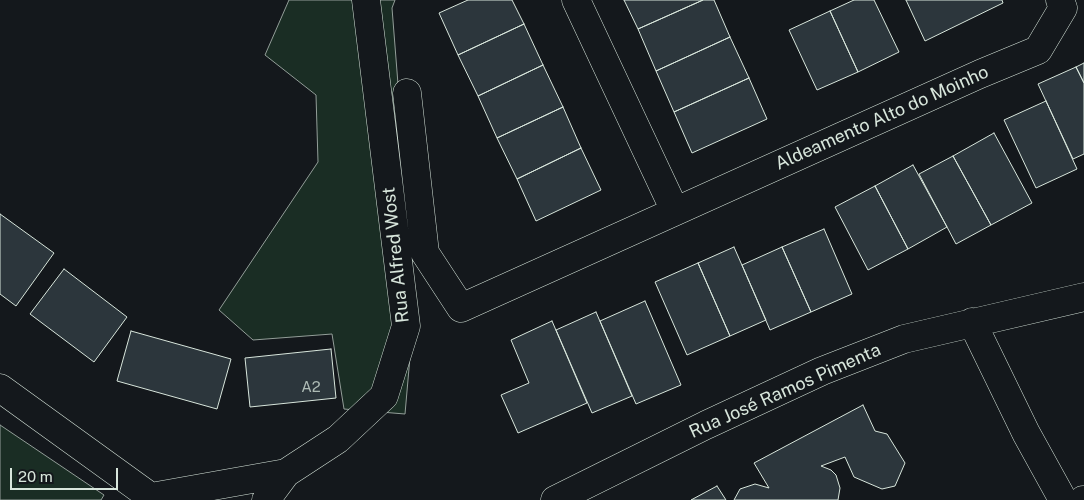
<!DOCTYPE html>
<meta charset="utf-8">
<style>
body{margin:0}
#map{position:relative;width:1084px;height:500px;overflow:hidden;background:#14181c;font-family:"Public Sans",sans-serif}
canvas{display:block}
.scale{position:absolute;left:10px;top:468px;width:108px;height:22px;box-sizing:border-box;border:2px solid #d8e6dc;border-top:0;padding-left:6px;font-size:15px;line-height:18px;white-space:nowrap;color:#d8e6dc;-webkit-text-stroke:4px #14181c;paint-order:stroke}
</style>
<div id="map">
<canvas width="1084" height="500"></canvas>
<div class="scale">20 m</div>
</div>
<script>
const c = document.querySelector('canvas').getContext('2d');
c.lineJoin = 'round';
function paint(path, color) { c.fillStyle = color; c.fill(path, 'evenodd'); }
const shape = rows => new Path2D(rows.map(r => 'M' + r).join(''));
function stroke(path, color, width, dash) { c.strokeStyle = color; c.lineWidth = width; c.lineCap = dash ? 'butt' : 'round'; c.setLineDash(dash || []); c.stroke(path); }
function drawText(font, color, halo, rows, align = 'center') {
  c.font = font + ' "Public Sans",sans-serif'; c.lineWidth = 4; c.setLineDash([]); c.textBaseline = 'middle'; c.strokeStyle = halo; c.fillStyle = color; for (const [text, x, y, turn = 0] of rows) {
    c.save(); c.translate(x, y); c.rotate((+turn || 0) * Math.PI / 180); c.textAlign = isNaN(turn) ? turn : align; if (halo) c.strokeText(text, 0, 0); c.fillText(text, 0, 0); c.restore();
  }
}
const green = shape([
 [289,0,395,0,392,8,415,300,405,414,344,409,332,334,253,340,219,310,318,162,316,95,265,55,289,0],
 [0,425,104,495,101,500,0,500,0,425]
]);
paint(green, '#1a2d24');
stroke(green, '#939e99', 1);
const building = shape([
 [468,0,512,0,524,24,458,55,439,13,468,0],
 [624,0,703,0,638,29,624,0],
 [703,0,714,0,730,37,656,71,638,29,703,0],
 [854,0,874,0,899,52,858,72,830,11,854,0],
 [906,0,1002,0,1003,3,925,41,906,0],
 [830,11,858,72,817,90,789,30,830,11],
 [524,24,543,65,478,96,458,55,524,24],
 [730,37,749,78,674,112,656,71,730,37],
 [1084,63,1084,83,1076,67,1084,63],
 [543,65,563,107,497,138,478,96,543,65],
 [1076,67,1084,83,1084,154,1073,159,1038,84,1076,67],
 [749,78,767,119,692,153,674,112,749,78],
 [1046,101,1077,169,1036,188,1004,120,1046,101],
 [563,107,581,148,517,179,497,138,563,107],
 [994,133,1032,203,991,225,953,156,994,133],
 [581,148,601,190,536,221,517,179,581,148],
 [953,156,991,225,956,244,919,174,953,156],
 [913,165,947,227,908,249,875,186,913,165],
 [875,186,908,249,868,270,835,207,875,186],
 [0,214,54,253,16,306,0,294,0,214],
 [824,229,852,294,811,312,782,247,824,229],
 [734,247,766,320,730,336,698,263,734,247],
 [782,247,811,312,770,330,742,265,782,247],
 [698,263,730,336,687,355,655,282,698,263],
 [64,269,127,317,94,362,30,314,64,269],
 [645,301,681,385,636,404,600,321,645,301],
 [596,312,632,396,592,413,556,330,596,312],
 [552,321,587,403,518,433,501,395,529,383,511,340,552,321],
 [131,331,231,359,217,409,117,381,131,331],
 [331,349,336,398,250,407,245,358,331,349],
 [863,405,875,431,887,434,905,463,895,486,882,489,854,477,845,457,821,466,831,470,836,475,840,488,838,500,734,500,740,489,755,484,769,488,754,463,863,405],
 [717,486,726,500,691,500,717,486]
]);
paint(building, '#2c363c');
stroke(building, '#d8e6dc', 1);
const street = shape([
 [576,0,675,211],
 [407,93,425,253,461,308,980,74,1038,50,1063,8,1060,0],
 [972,322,1026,433,1063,500],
 [0,388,155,500],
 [151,497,286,473,338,439,384,396,406,326,366,0],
 [266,500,286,473],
 [555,500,706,425,822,371,904,339,1084,297],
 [1083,500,1084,500]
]);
stroke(street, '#d8e6dc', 29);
stroke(street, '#14181c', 28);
drawText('15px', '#adbab4', null, [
 ["A2",311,387]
]);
drawText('18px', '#d8e6dc', '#14181c', [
 ["Aldeamento Alto do Moinho",882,118,-24],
 ["Rua Alfred Wost",396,255,-96],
 ["Rua José Ramos Pimenta",785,391,-24]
]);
</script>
